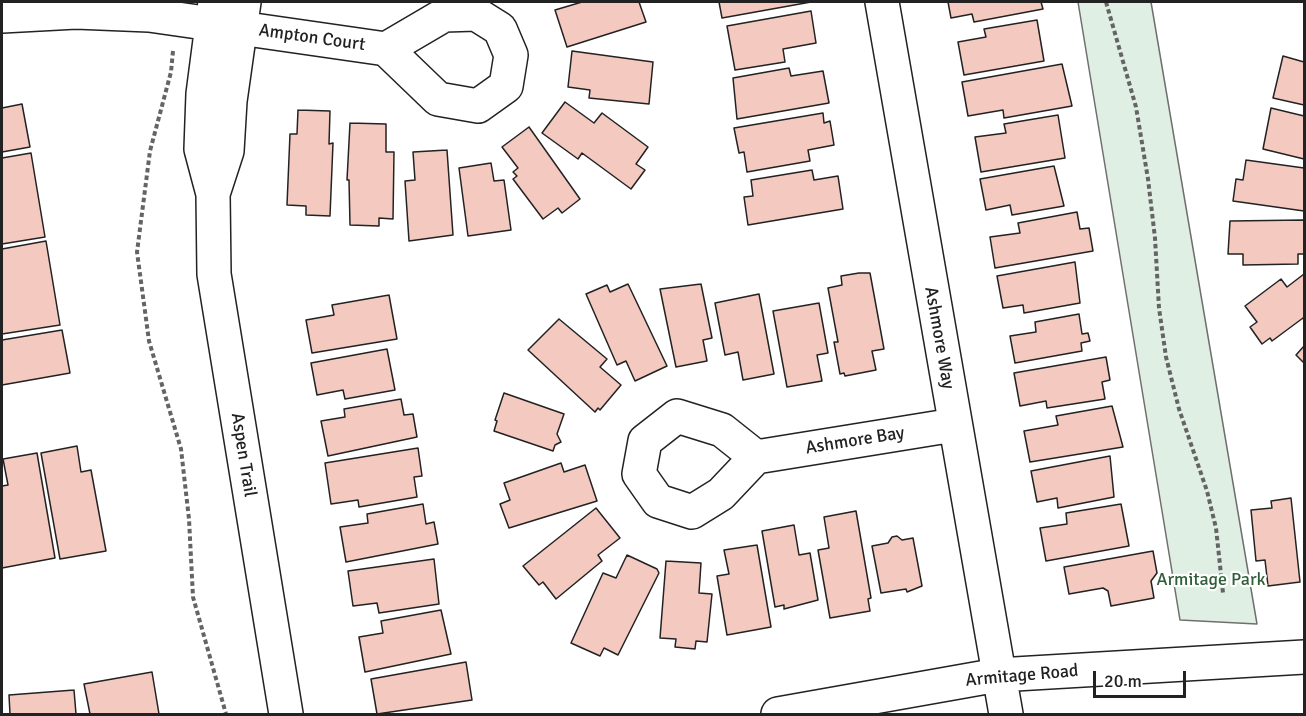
<!DOCTYPE html>
<style>
body{margin:0}
#map{position:relative;width:1306px;height:716px;overflow:hidden;background:#fff;font-family:Signika,sans-serif}
canvas{display:block}
.frame{position:absolute;inset:0;border:3px solid #222;pointer-events:none}
.scale{position:absolute;left:1093px;top:671px;width:93px;height:27px;box-sizing:border-box;border:3px solid #222;border-top:0;padding-left:8px;font-size:18px;line-height:21px;white-space:nowrap;color:#222;-webkit-text-stroke:4px #fff;paint-order:stroke}
</style>
<div id="map">
<canvas width="1306" height="716"></canvas>
<div class="frame"></div>
<div class="scale">20 m</div>
</div>
<script>
const c = document.querySelector('canvas').getContext('2d');
c.lineJoin = 'round';
function paint(path, color) { c.fillStyle = color; c.fill(path, 'evenodd'); }
const shape = rows => new Path2D(rows.map(r => 'M' + r).join(''));
function stroke(path, color, width, dash) { c.strokeStyle = color; c.lineWidth = width; c.lineCap = dash ? 'butt' : 'round'; c.setLineDash(dash || []); c.stroke(path); }
function drawText(font, color, halo, rows, align = 'center') {
  c.font = font + ' Signika,sans-serif'; c.lineWidth = 4.5; c.setLineDash([]); c.textBaseline = 'middle'; c.strokeStyle = halo; c.fillStyle = color; for (const [text, x, y, turn = 0] of rows) {
    c.save(); c.translate(x, y); c.rotate((+turn || 0) * Math.PI / 180); c.textAlign = isNaN(turn) ? turn : align; if (halo) c.strokeText(text, 0, 0); c.fillText(text, 0, 0); c.restore();
  }
}
const green = shape([
 [1078,2,1151,2,1257,624,1180,620,1078,2]
]);
paint(green, '#e0efe3');
stroke(green, '#6f6f6f', 1.5);
const building = shape([
 [582,2,639,2,646,22,567,47,555,10,582,2],
 [719,2,811,2,722,18,719,2],
 [948,2,1041,2,1043,9,974,22,972,14,951,18,948,2],
 [811,11,816,43,783,49,785,62,735,70,727,26,811,11],
 [1037,20,1044,61,964,75,958,42,986,37,984,29,1037,20],
 [572,51,653,62,649,104,589,98,590,90,568,87,572,51],
 [1283,56,1304,62,1304,105,1273,98,1283,56],
 [1062,64,1072,106,1004,118,1003,110,968,116,962,82,1062,64],
 [789,68,791,76,823,71,829,103,737,119,733,78,789,68],
 [565,102,594,123,602,113,648,147,636,164,645,170,631,189,582,153,578,159,542,133,565,102],
 [22,104,30,147,2,152,2,108,22,104],
 [1271,108,1304,116,1304,159,1263,149,1271,108],
 [298,110,330,111,329,144,333,143,330,216,306,215,306,206,287,205,290,134,297,134,298,110],
 [823,113,824,123,830,121,834,145,808,150,810,161,747,172,744,152,739,153,734,128,823,113],
 [1058,115,1065,158,981,172,975,137,1006,133,1004,124,1058,115],
 [350,123,386,124,386,152,394,152,393,219,379,218,379,226,350,225,349,180,347,180,350,123],
 [529,127,580,199,562,213,558,208,543,219,513,179,517,176,513,172,518,168,502,147,529,127],
 [447,150,453,235,409,241,405,181,415,180,413,152,447,150],
 [31,153,45,237,2,244,2,158,31,153],
 [1246,160,1304,168,1304,211,1233,201,1236,179,1243,180,1246,160],
 [491,163,494,181,504,180,511,230,468,236,459,168,491,163],
 [1054,166,1064,206,1012,215,1010,205,986,210,980,179,1054,166],
 [812,170,814,180,838,176,843,209,748,225,744,197,753,196,751,180,812,170],
 [1077,212,1080,229,1089,228,1093,251,995,268,990,237,1020,233,1018,223,1077,212],
 [1304,220,1304,254,1298,254,1298,264,1243,265,1243,254,1228,254,1230,221,1304,220],
 [46,241,60,325,2,334,2,249,46,241],
 [1075,262,1080,303,1024,313,1023,305,1003,308,997,276,1075,262],
 [859,273,870,273,884,349,872,351,876,370,845,376,844,373,840,374,834,342,838,342,828,288,842,285,841,276,859,273],
 [1304,274,1304,320,1303,318,1272,341,1270,338,1262,344,1250,327,1257,322,1245,306,1281,279,1287,287,1304,274],
 [628,284,667,366,635,381,626,361,617,365,586,294,607,285,610,292,628,284],
 [701,284,712,338,703,340,707,361,676,367,660,289,701,284],
 [759,294,774,374,743,380,738,352,725,355,715,303,759,294],
 [389,295,397,339,312,353,306,320,334,315,332,305,389,295],
 [819,303,828,353,817,355,822,381,787,387,773,311,819,303],
 [1079,314,1082,334,1088,333,1090,341,1081,343,1082,351,1015,363,1010,336,1036,332,1035,322,1079,314],
 [559,319,607,359,600,367,621,385,600,410,598,408,595,412,528,350,559,319],
 [62,330,70,373,2,385,2,340,62,330],
 [1304,346,1304,363,1296,355,1304,346],
 [387,349,395,390,345,399,343,390,317,395,311,363,387,349],
 [1106,357,1110,380,1102,382,1105,399,1047,408,1046,401,1020,406,1014,373,1106,357],
 [504,393,564,414,557,434,561,442,555,445,553,451,494,431,497,421,495,420,504,393],
 [401,399,404,415,413,414,417,437,328,456,321,421,345,417,344,409,401,399],
 [1112,406,1123,447,1030,462,1024,431,1058,425,1056,416,1112,406],
 [77,446,81,472,91,470,106,551,60,559,41,453,77,446],
 [418,448,422,476,414,477,417,497,359,507,358,500,331,504,325,463,418,448],
 [37,453,55,558,2,568,2,486,8,485,3,459,37,453],
 [1110,456,1114,497,1058,508,1057,498,1037,502,1031,471,1110,456],
 [561,463,564,472,585,465,597,501,509,528,500,504,510,500,504,483,561,463],
 [1291,498,1300,582,1268,586,1265,560,1256,561,1251,510,1272,508,1271,501,1291,498],
 [423,504,426,524,434,522,438,544,346,562,340,527,368,523,367,514,423,504],
 [1121,504,1129,546,1046,561,1040,528,1067,524,1066,513,1121,504],
 [596,508,620,538,598,555,602,561,556,599,543,582,539,585,523,566,596,508],
 [856,511,871,598,868,599,870,611,830,618,818,550,829,548,824,517,856,511],
 [794,525,799,555,810,553,818,600,784,609,784,605,775,607,762,531,794,525],
 [897,536,902,540,913,538,922,586,907,592,906,589,881,593,872,546,888,543,892,537,897,536],
 [757,545,771,627,727,635,717,576,729,574,724,550,757,545],
 [1153,551,1157,573,1151,581,1154,598,1111,606,1108,591,1103,588,1069,594,1064,567,1153,551],
 [627,555,657,569,659,573,618,655,604,648,600,656,571,643,603,573,616,578,627,555],
 [434,559,439,604,379,613,377,603,353,606,348,571,434,559],
 [666,561,701,563,699,593,712,594,707,642,696,641,695,649,675,647,676,639,660,638,666,561],
 [441,610,451,654,365,672,359,637,383,633,381,621,441,610],
 [466,662,472,700,377,714,371,679,466,662],
 [152,672,159,714,90,714,84,684,152,672],
 [74,690,76,714,10,714,9,695,74,690]
]);
paint(building, '#f3c9c0');
stroke(building, '#222', 1.5);
const minor = shape([
 [215,2,203,94,201,149,213,194,214,274,286,714],
 [882,2,1006,714],
 [2,16,76,12,149,15,386,49,438,99,478,106,506,86,511,55,500,29,476,14,444,15,386,49],
 [213,194,227,151,230,101,244,2],
 [756,457,722,430,677,416,645,441,639,474,658,501,692,512,721,494,756,457,954,425],
 [778,714,998,675,1304,657]
]);
stroke(minor, '#222', 36);
stroke(shape([
 [1106,2,1136,107,1148,179,1155,238,1159,308,1166,357,1179,409,1207,491,1216,528,1223,593],
 [173,51,171,72,150,151,137,252,149,341,181,449,189,519,193,597,226,714]
]), '#646464', 4, [4.5, 3]);
stroke(minor, '#fff', 33);
drawText('18px', '#222', '#fff', [
 ["Ampton Court",312,38,8],
 ["Ashmore Way",939,338,80],
 ["Ashmore Bay",855,441,-9],
 ["Aspen Trail",243,455,81],
 ["Armitage Road",1022,676,-5]
]);
drawText('18px', '#2f5e38', '#fff', [
 ["Armitage Park",1211,580]
]);
</script>
